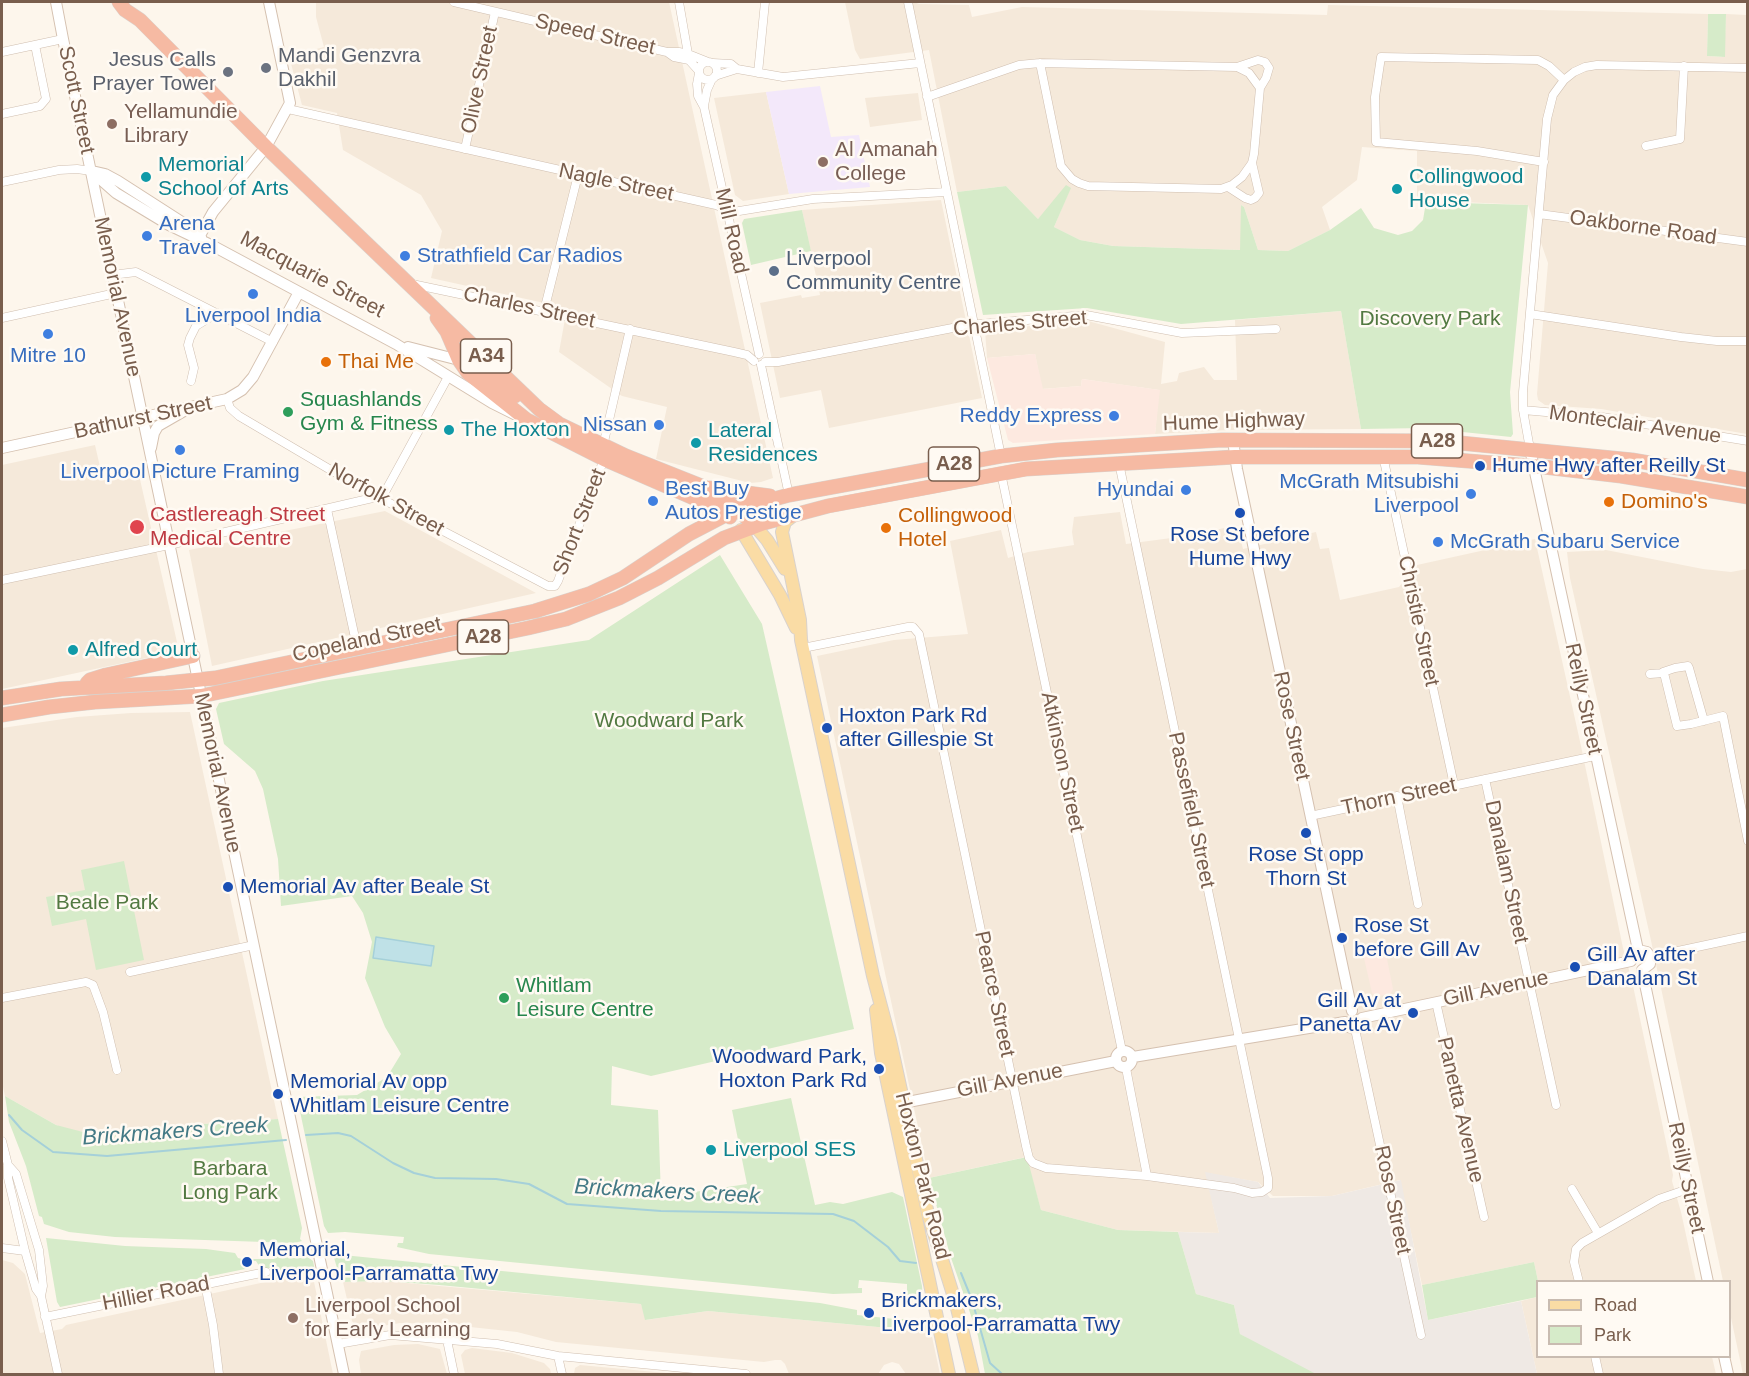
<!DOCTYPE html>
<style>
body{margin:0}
#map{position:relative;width:1749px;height:1376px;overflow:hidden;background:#fdf6ec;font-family:Arial,sans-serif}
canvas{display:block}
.frame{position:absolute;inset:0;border:3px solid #795e4d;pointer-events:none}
.legend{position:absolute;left:1536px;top:1280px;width:195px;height:78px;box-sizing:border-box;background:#fffaf3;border:2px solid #c9bcb1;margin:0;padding:8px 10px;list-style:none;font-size:18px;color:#795e4d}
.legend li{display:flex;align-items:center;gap:12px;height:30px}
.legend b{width:30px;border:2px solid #c9bcb1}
</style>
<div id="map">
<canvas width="1749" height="1376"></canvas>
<div class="frame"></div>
<ul class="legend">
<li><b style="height:8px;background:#fadca5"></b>Road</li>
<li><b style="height:16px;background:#d6ebc9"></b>Park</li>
</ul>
</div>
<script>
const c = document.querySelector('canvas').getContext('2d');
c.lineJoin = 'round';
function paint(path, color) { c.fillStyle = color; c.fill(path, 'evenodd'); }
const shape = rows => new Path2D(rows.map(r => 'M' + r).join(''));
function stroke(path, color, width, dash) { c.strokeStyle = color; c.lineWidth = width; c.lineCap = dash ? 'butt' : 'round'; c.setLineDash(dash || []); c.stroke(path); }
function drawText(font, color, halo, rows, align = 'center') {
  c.font = font + ' Arial,sans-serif'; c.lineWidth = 5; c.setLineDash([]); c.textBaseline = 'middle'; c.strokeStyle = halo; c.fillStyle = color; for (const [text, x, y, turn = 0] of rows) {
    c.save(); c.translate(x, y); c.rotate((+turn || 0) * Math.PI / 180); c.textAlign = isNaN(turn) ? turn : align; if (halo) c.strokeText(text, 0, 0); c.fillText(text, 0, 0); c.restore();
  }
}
paint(shape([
 [316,2,669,2,773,478,761,482,750,483,656,459,667,407,622,396,559,352,567,308,431,278,442,231,421,195,343,150,337,113,302,105,289,56,324,47,316,17],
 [845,2,914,2,919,4,969,5,972,17,1022,7,1327,15,1328,5,1708,14,1707,56,1724,57,1726,14,1747,15,1747,434,1601,409,1545,405,1538,400,1537,394,1548,263,1528,205,1417,200,1417,151,1362,147,1357,180,1322,207,1330,230,1288,251,1258,250,1244,207,1241,205,1241,250,1113,246,1080,240,1054,227,1070,189,1038,219,1006,186,957,192,929,50,860,59,855,50],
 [766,92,789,194,743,201,735,195,714,98],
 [918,93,922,120,870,127,865,98],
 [941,200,982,398,829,428,821,390,780,398,760,303,801,295,802,298,820,295,802,210],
 [1341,311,1361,429,1228,430,1155,434,1159,390,1082,379,1081,386,1042,389,1035,354,987,358,985,330,1088,321,1165,342,1161,384,1177,381,1179,373,1204,367,1214,380,1237,380,1235,320],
 [95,445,103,480,139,475,179,651,2,689,2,465],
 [385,511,536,593,212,666,189,550],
 [1120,512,1126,544,1194,535,1237,525,1243,549,1316,532,1320,549,1329,548,1340,600,1399,587,1417,565,1535,539,1581,746,1623,948,1632,981,1673,1175,1672,1181,1681,1212,1696,1281,1538,1281,1534,1262,1422,1285,1400,1180,1332,1196,1273,1196,1258,1182,1206,1173,1219,1233,1118,1230,1041,1210,1026,1157,929,1178,817,656,894,640,968,634,950,541,1001,530,1008,558,1028,552,1074,545,1072,532,1074,517],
 [1606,550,1703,569,1731,572,1747,569,1747,1374,1743,1374,1730,1313,1730,1282,1723,1281,1650,936,1570,578,1567,552],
 [190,712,278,1119,83,1132,68,1130,56,1125,5,1096,2,1082,2,728,77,717,131,713],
 [2,1260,13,1263,25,1274,40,1333,62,1329,66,1325,307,1273,313,1277,333,1374,2,1374],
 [384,1281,641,1304,646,1320,708,1311,931,1332,940,1374,906,1374,899,1364,892,1362,884,1365,878,1374,789,1374,785,1364,781,1360,775,1360,764,1362,556,1342,517,1332,442,1324,400,1323,363,1329,356,1327,352,1321,343,1282],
 [1537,1297,1538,1356,1712,1357,1716,1374,1537,1374,1521,1301],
 [418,1344,440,1349,447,1374,361,1374,359,1360,361,1351,394,1345],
 [472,1348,512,1353,544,1363,550,1369,551,1374,465,1374,461,1355,465,1350],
 [580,1365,666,1373,667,1374,574,1374,575,1368]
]), '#f5e9da');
paint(shape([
 [1035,354,1043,389,1081,386,1082,379,1160,390,1155,434,1013,443,1008,440,987,358],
 [1382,951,1386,954,1393,989,1391,993,1376,997,1372,993,1364,958,1367,953]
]), '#fde9e0');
paint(shape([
 [1205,1172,1258,1182,1270,1198,1332,1196,1401,1180,1428,1320,1521,1301,1537,1374,1309,1374,1240,1334,1234,1305,1196,1294,1178,1232,1219,1233]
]), '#efe9e4');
paint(shape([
 [820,86,831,137,859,135,870,187,789,194,766,92]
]), '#f3e8fa');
paint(shape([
 [1708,14,1726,14,1725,57,1707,56],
 [1066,185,1071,188,1054,227,1080,240,1113,246,1240,250,1241,205,1244,207,1258,250,1288,251,1330,230,1361,208,1374,228,1398,235,1412,231,1423,220,1426,202,1528,205,1510,392,1513,434,1511,437,1424,428,1361,429,1341,311,1181,324,1087,308,983,315,957,192,1006,186,1038,219],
 [802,210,811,251,751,265,742,223,744,219],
 [720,555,762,624,854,1029,651,1076,612,1066,611,1105,658,1110,661,1197,747,1184,732,1110,791,1098,815,1205,830,1202,843,1204,892,1192,903,1197,922,1286,923,1303,900,1297,901,1292,907,1293,907,1284,859,1280,858,1288,862,1288,862,1293,833,1294,804,1291,429,1254,397,1247,398,1243,403,1243,404,1237,345,1232,328,1233,324,1226,297,1097,357,1095,387,1077,401,1054,385,1027,365,978,372,942,363,913,352,896,281,906,278,859,263,789,255,771,224,744,216,709,219,703,323,681,589,640],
 [124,861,144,960,96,970,86,919,52,926,46,897,85,890,81,870],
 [5,1096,56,1125,83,1132,278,1119,302,1228,300,1239,302,1241,294,1243,115,1237,69,1232,44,1224,42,1217,39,1216,26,1166,9,1122],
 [1027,1157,1041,1210,1118,1230,1178,1232,1196,1294,1234,1305,1240,1334,1316,1374,985,1374,978,1336,950,1255,929,1178],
 [46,1238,125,1246,206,1249,235,1253,238,1258,242,1259,274,1259,274,1254,305,1255,313,1261,316,1276,313,1277,307,1273,269,1281,270,1268,261,1269,256,1261,250,1261,245,1269,60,1307,57,1302],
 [333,1254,820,1303,857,1310,857,1315,895,1319,916,1319,923,1322,931,1332,708,1311,645,1320,641,1304,439,1285,384,1281,341,1282],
 [1534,1262,1538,1281,1537,1297,1428,1320,1422,1285]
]), '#d6ebc9');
const water = shape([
 [376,937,434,946,431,966,373,958,376,937]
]);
paint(water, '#bfe1e7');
stroke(water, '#a5d0d9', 1.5);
stroke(shape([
 [9,1115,22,1130,53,1152,107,1156,286,1140],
 [306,1135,338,1133,351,1136,393,1163,414,1173,435,1178,496,1179,529,1184,567,1204,661,1211,833,1214,854,1221,888,1247,900,1261,916,1263],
 [961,1273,972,1300,990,1363,1002,1374]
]), '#a5d0d9', 2);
const street = shape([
 [454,2,667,52,674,57,689,60,698,70],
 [679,2,688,54],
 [908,2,1001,456],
 [2,52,63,39],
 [668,52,679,52,688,54,708,62],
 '699 71a9 9 0 1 1 18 0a9 9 0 1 1-18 0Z',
 [713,63,731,64,737,69,783,77,920,63],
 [1237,67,1258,60,1265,62,1269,68,1266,78,1260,88],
 [699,73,697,84,698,96,704,107,759,354],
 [758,73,765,2],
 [715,76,737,69],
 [927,97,1019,65,1040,63,1237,67,1249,73,1260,88,1254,154,1252,163,1242,177,1232,185,1221,189,1088,186,1079,183,1072,179,1061,166,1040,63],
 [704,106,707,90,712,79],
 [288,109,716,205,733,212,813,199,947,192],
 [2,114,40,106,46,99,35,45],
 [1646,146,1680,139,1684,66],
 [465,149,495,12],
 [1544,162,1477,151,1376,142,1375,97,1381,57,1538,60,1549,66,1564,80],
 [2,182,59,170,77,169,91,171],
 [1228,187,1245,198,1251,200,1255,198,1259,193,1252,163],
 [1539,214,1748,242],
 [112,275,136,272,273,342],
 [412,284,734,352,747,355,754,361],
 [544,311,578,175],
 [1530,314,1681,337,1717,341,1748,341],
 [2,318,116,293],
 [765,362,778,362,968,325,1086,315,1182,333,1276,329],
 [761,365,789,495],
 [191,381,194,368,188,345,190,338,196,326,217,313],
 [227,399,230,408,239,416,329,469,384,500,548,586,555,586,558,581,604,459],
 [1523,410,1602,417,1748,441],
 [603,446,630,329],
 [1530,449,1523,410,1523,392,1547,119,1553,95,1564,80,1574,72,1585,67,1597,65,1748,68],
 [1383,456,1454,785],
 [1001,473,1122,1051],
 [327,509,357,647],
 [2,580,169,545,377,497,385,492,448,377],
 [803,648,908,627,913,627,919,634,1026,1146,1029,1158,1033,1163,1046,1168,1147,1176,1234,1188,1252,1193,1262,1192,1268,1188,1268,1178,1119,463],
 [1663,672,1675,668,1688,666,1689,668,1704,721],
 [1650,674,1664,673,1677,726,1691,724,1723,716,1748,841],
 [1485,779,1556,1105],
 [1397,796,1418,904],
 [1310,816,1595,756],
 [1650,957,1748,936],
 [130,972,254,945],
 [2,998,86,982,93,985,103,1012,117,1070],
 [1436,1002,1484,1217],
 [1355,1029,1421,1335],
 [1126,1068,1147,1176],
 [2,1141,8,1165,8,1178,25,1251,36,1289,41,1296,58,1374],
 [8,1165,16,1174,39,1250,43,1286,41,1296],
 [1572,1189,1598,1233],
 [2,1248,25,1251],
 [1579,1282,1574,1262,1576,1249,1582,1243,1659,1199,1688,1189],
 [205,1284,213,1325,219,1374],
 [45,1317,266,1272],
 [447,1340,454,1374],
 [338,1344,390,1335,414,1337,497,1344,558,1356,746,1374],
 [558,1356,562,1374],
 [1595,1356,1599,1374]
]);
const secondary = shape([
 [56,2,63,39,344,1374],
 [91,171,116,193,169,225,215,247,396,344,492,403,516,415],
 [92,171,105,174,118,181,188,226,201,237],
 [198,239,213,212,266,147,290,103,269,2],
 [408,347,459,360],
 [1233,440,1237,469,1352,1011],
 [2,448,227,399,242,390,253,377,299,292],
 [151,448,154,433,158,426,184,411],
 [1530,449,1638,950],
 [1638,950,1647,952,1650,957,1650,964,1642,970],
 [1642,970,1708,1282],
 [1362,1018,1631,961],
 [1345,1022,1349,1027,1355,1029,1362,1024,1362,1018],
 '1116 1059a8 8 0 1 1 16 0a8 8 0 1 1-16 0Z',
 [1133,1057,1345,1022],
 [903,1103,1116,1061],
 [1724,1356,1728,1374]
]);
const primary = shape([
 [794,515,785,522,782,532,800,620,801,640,873,976,890,1040,928,1214,956,1304,973,1374],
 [755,526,767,540,785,569],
 [741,530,780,595,796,628],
 [876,1010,881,1053,949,1374]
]);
const highway = shape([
 [119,2,125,10,140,20,266,147,539,409,558,423],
 [437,318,447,332,459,360,468,373,527,420,604,459,717,508,730,517],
 [459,360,485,371,515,396],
 [551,420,626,456,704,487,737,509,755,526],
 [709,488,770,496],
 [87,683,90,680,106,675,193,656],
 [2,698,61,689,166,683,215,678,535,611,589,594,623,578,689,534,737,509,789,495,1001,456,1057,450,1222,440,1440,441,1632,460,1748,480],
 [2,715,49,707,95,702,201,696,528,628,566,619,619,598,658,578,724,538,764,523,828,506,1026,469,1235,457,1418,457,1544,467,1621,476,1748,497]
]);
stroke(street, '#d0bfb0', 9);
stroke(secondary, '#d5c1b0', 12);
stroke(primary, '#d9d2cd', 14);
stroke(highway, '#d9d2cd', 15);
stroke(street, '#fff', 8);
stroke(secondary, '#fff', 10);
stroke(primary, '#fadca5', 12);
stroke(highway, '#f6baa3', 14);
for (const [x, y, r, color] of [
 [266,68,6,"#6b7280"],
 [228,72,6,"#6b7280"],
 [112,124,6,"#8d6e63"],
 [823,162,6,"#8d6e63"],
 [146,177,6,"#0f9aa8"],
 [1397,189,6,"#0f9aa8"],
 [147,236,6,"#3f7fe0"],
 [405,256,6,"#3f7fe0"],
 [774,271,6,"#5c6f8a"],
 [253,294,6,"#3f7fe0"],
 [48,334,6,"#3f7fe0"],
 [326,362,6,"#e8710a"],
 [288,412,6,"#2e9e5b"],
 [1114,416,6,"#3f7fe0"],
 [659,425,6,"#3f7fe0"],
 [449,430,6,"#0f9aa8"],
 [696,443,6,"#0f9aa8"],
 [180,450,6,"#3f7fe0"],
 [1480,466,6,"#1a4fb4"],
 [1186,490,6,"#3f7fe0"],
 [1471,494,6,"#3f7fe0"],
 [653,501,6,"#3f7fe0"],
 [1609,502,6,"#e8710a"],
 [1240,513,6,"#1a4fb4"],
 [137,527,8,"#e0444e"],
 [886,528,6,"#e8710a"],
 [1438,542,6,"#3f7fe0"],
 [73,650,6,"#0f9aa8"],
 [827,728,6,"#1a4fb4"],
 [1306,833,6,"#1a4fb4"],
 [228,887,6,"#1a4fb4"],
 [1342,938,6,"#1a4fb4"],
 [1575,967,6,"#1a4fb4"],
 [504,998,6,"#2e9e5b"],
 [1413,1013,6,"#1a4fb4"],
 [879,1069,6,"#1a4fb4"],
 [278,1094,6,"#1a4fb4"],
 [711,1150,6,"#0f9aa8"],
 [247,1262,6,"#1a4fb4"],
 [869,1313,6,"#1a4fb4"],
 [293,1318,6,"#8d6e63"]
]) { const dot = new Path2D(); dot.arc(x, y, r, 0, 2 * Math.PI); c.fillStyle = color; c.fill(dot); stroke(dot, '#fffaf3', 2); }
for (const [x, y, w] of [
 [486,356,51],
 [1437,441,51],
 [954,464,51],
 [483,637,51]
]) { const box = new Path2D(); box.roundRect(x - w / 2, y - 17, w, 34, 4.5); c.fillStyle = '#fffaf3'; c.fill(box); stroke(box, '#795e4d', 1.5); }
drawText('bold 20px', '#795e4d', null, [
 ["A34",486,356],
 ["A28",1437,441],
 ["A28",954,464],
 ["A28",483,637]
]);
drawText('21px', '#795e4d', '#fffaf3', [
 ["Speed Street",595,35,13],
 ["Olive Street",480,80,-78],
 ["Scott Street",76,100,78],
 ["Nagle Street",616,183,12],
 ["Oakborne Road",1643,228,8],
 ["Mill Road",731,231,77],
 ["Macquarie Street",312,275,28],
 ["Memorial Avenue",117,297,78],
 ["Charles Street",529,308,12],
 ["Charles Street",1020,324,-5],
 ["Bathurst Street",143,418,-12],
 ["Hume Highway",1234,422,-2],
 ["Monteclair Avenue",1635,425,8],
 ["Norfolk Street",386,500,29],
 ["Short Street",580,522,-69],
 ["Christie Street",1418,621,78],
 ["Copeland Street",367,640,-12],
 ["Reilly Street",1583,699,78],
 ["Rose Street",1291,726,78],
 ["Atkinson Street",1062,762,78],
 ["Memorial Avenue",217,773,78],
 ["Thorn Street",1399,797,-12],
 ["Passefield Street",1191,810,78],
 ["Danalam Street",1506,872,78],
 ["Gill Avenue",1496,989,-12],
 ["Pearce Street",994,994,78],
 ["Gill Avenue",1010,1081,-11],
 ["Panetta Avenue",1460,1110,77],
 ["Hoxton Park Road",922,1176,76],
 ["Reilly Street",1686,1178,78],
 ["Rose Street",1392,1200,78],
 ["Hillier Road",156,1294,-11]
]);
drawText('21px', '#5b616d', '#fffaf3', [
 ["Mandi Genzvra",278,56],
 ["Dakhil",278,80],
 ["Jesus Calls",216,60,"right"],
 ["Prayer Tower",216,84,"right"]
], 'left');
drawText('21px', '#785e54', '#fffaf3', [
 ["Yellamundie",124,112],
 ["Library",124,136],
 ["Al Amanah",835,150],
 ["College",835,174],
 ["Liverpool School",305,1306],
 ["for Early Learning",305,1330]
], 'left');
drawText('21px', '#0d838f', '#fffaf3', [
 ["Memorial",158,165],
 ["School of Arts",158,189],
 ["Collingwood",1409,177],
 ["House",1409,201],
 ["The Hoxton",461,430],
 ["Lateral",708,431],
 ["Residences",708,455],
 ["Alfred Court",85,650],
 ["Liverpool SES",723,1150]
], 'left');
drawText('21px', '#366cbe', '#fffaf3', [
 ["Arena",159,224],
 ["Travel",159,248],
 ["Strathfield Car Radios",417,256],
 ["Liverpool India",253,316,"center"],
 ["Mitre 10",48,356,"center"],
 ["Reddy Express",1102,416,"right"],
 ["Nissan",647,425,"right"],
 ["Liverpool Picture Framing",180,472,"center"],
 ["McGrath Mitsubishi",1459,482,"right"],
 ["Liverpool",1459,506,"right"],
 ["Best Buy",665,489],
 ["Autos Prestige",665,513],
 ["Hyundai",1174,490,"right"],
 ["McGrath Subaru Service",1450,542]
], 'left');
drawText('21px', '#4e5e75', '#fffaf3', [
 ["Liverpool",786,259],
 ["Community Centre",786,283]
], 'left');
drawText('21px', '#527941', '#fffaf3', [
 ["Discovery Park",1430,319],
 ["Woodward Park",669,721],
 ["Beale Park",107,903],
 ["Barbara",230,1169],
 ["Long Park",230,1193]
]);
drawText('21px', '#c56008', '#fffaf3', [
 ["Thai Me",338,362],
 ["Domino's",1621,502],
 ["Collingwood",898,516],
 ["Hotel",898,540]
], 'left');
drawText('21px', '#27864d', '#fffaf3', [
 ["Squashlands",300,400],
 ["Gym & Fitness",300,424],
 ["Whitlam",516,986],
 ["Leisure Centre",516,1010]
], 'left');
drawText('21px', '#164399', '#fffaf3', [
 ["Hume Hwy after Reilly St",1492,466],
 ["Rose St before",1240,535,"center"],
 ["Hume Hwy",1240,559,"center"],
 ["Hoxton Park Rd",839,716],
 ["after Gillespie St",839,740],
 ["Rose St opp",1306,855,"center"],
 ["Thorn St",1306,879,"center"],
 ["Memorial Av after Beale St",240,887],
 ["Rose St",1354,926],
 ["before Gill Av",1354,950],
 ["Gill Av after",1587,955],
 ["Danalam St",1587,979],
 ["Gill Av at",1401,1001,"right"],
 ["Panetta Av",1401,1025,"right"],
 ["Woodward Park,",867,1057,"right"],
 ["Hoxton Park Rd",867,1081,"right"],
 ["Memorial Av opp",290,1082],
 ["Whitlam Leisure Centre",290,1106],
 ["Memorial,",259,1250],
 ["Liverpool-Parramatta Twy",259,1274],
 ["Brickmakers,",881,1301],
 ["Liverpool-Parramatta Twy",881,1325]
], 'left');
drawText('21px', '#be3a42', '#fffaf3', [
 ["Castlereagh Street",150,515],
 ["Medical Centre",150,539]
], 'left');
drawText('italic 22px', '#437985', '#fffaf3', [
 ["Brickmakers Creek",175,1132,-4],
 ["Brickmakers Creek",667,1192,3]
]);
</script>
